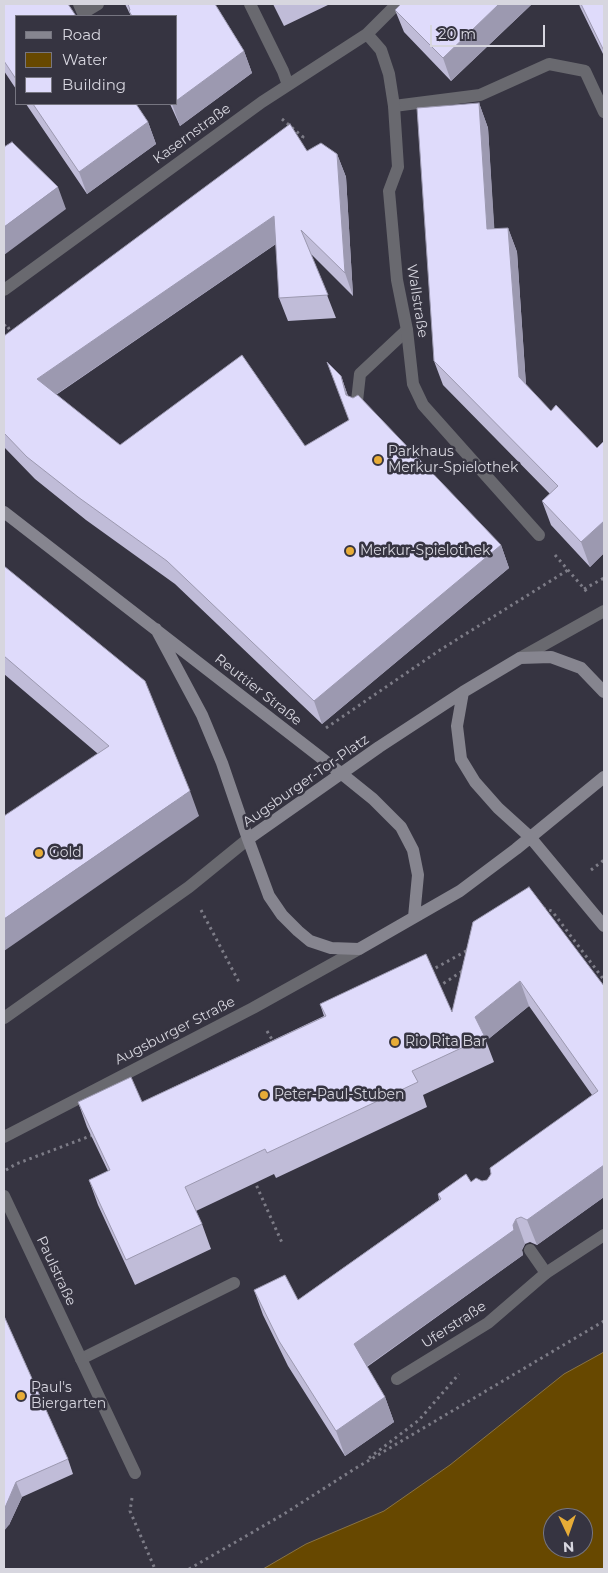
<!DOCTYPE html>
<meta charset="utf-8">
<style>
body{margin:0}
#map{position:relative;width:608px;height:1573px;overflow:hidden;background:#363441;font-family:Montserrat,sans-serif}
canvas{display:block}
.frame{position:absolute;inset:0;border:5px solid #d7d6df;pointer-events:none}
.legend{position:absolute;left:15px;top:15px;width:162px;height:90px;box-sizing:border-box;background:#363441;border:1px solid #767580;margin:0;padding:6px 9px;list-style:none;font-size:15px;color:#d7d6df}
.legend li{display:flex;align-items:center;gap:10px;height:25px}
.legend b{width:25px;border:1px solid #767580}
.north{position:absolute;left:543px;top:1508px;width:50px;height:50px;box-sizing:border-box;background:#363441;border:1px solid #767580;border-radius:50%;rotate:177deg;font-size:14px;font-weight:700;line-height:20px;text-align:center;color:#d7d6df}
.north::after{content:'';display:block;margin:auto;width:18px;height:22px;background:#e7ac37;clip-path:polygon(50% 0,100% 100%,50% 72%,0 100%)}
.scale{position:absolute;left:430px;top:25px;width:115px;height:22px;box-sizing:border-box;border:2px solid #d7d6df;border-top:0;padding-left:6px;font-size:15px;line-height:18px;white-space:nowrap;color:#d7d6df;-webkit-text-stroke:4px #363441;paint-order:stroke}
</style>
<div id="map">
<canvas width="608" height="1573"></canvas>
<div class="frame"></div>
<ul class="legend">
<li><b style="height:6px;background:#86858f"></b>Road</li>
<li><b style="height:14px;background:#674800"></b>Water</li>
<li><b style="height:14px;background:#dfdbfb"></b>Building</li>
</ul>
<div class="north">N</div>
<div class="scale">20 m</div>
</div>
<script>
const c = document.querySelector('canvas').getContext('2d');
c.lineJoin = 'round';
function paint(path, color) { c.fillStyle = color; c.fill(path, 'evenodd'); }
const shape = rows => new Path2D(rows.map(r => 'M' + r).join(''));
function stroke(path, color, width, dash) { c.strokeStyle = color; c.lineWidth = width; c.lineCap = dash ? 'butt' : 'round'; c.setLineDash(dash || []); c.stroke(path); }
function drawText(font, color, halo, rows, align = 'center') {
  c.font = font + ' Montserrat,sans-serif'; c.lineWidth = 5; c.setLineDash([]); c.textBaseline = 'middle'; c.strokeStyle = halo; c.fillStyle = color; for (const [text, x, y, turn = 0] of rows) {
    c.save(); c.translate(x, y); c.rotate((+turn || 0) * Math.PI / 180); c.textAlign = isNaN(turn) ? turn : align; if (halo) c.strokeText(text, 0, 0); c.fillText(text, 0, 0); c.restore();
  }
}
const water = shape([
 [604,1352,604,1569,263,1569,306,1544,384,1511,450,1465,564,1374,604,1352],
 [553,1518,583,1518,583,1548,553,1548,553,1518]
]);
paint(water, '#674800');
stroke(water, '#897343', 1);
stroke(shape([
 [282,119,303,137,298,141],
 [4,326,6,324,13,335],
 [555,555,587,592],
 [584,589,604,578],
 [326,728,440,650,568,570],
 [591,870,604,860],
 [543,908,552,911,604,980],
 [201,910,240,984],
 [430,971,468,950],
 [438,987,464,970],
 [267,1031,274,1043],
 [6,1170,16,1164,93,1135],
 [254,1180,283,1245],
 [369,1458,419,1420,459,1374],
 [132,1498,130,1511,155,1569],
 [189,1569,284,1514,356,1468,604,1321]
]), '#7d7c87', 3, [2.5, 4]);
stroke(shape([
 [79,4,83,13,98,4],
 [394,106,480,95,549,64,585,71,604,112],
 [359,411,357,401,360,374,407,330],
 [530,1250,546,1273],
 [81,1359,234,1283]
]), '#69696f', 12);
stroke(shape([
 [250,4,283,71,288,85],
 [367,34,381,50,389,74,394,106,398,167,389,191,397,280,407,330,413,384,423,405,539,535],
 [4,290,262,102,367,34,397,4],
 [4,1196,135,1473],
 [397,1379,488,1323,546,1273,604,1235]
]), '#69696f', 12);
stroke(shape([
 [520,658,604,611],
 [4,1018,189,887,248,839],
 [4,1137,253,1008,359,949]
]), '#69696f', 12);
stroke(shape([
 [4,512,342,774,373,799,401,827,413,850,418,875,414,917],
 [156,629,202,715,222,763,248,839,269,896,282,915,298,931,310,941,331,948,359,949,460,891,516,849,604,777],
 [463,692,457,726,461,759,475,782,498,808,530,837,604,926],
 [248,839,379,747,463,692,520,658,551,657,581,668,604,692]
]), '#86858f', 12);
paint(shape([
 [4,4,16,16,16,89,4,71],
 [125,4,215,4,244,51,252,73,180,126,170,104,176,104,176,16,131,16],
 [273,4,330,4,284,26],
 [401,4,532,4,451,81,404,32,395,10],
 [579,4,604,4,604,56,580,7],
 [479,103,488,128,494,229,508,228,517,252,526,385,551,411,597,448,604,441,604,553,590,567,551,525,542,501,550,494,443,385,434,361],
 [26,104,136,104,148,122,156,144,87,194],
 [307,151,337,154,346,177,353,296,311,254,336,318,288,321,279,298,276,244,56,395,120,445,305,446,349,420,341,376,348,396,501,545,509,568,322,724,175,584,86,520,35,479,4,447,4,336],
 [4,566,199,816,97,753,4,674],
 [473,922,604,986,604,1197,537,1245,530,1242,525,1244,522,1250,523,1255,367,1367,385,1397,394,1422,345,1456,288,1366,263,1315,254,1290,298,1300,439,1200,438,1194,471,1182,482,1181,487,1180,592,1095,529,1006,486,1041,494,1062,423,1095,427,1107,276,1178,274,1174,196,1211,202,1224,211,1249,135,1285,98,1205,89,1180,108,1171,87,1127,78,1102,142,1102,324,1016,320,1004,452,1012],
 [4,1316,68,1459,73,1474,22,1497,9,1525]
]), '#c0bcd8');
paint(shape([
 [499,4,532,4,451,81,443,58],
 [244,51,252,73,180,126,172,104,176,104,176,101],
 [479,103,488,128,496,254,487,229],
 [148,122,156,144,87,194,79,172],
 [337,154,346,177,353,296,345,273],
 [58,187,66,209,4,255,4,227],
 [274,216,283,239,45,402,37,379],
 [508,228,517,252,527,401,519,377],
 [341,376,349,399,346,395],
 [604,521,604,553,590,567,581,542],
 [501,545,509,568,322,724,314,701],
 [190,791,199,816,4,951,4,919],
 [520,981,529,1006,486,1041,475,1017],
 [604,1165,604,1197,537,1245,527,1220],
 [516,1219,525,1244,522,1250,523,1255,363,1369,354,1344,513,1225],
 [385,1397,394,1422,345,1456,336,1431],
 [16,1482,22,1497,9,1525,4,1531,4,1510]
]), '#9c99b0');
const building = shape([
 [4,4,68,4,76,16,16,16,16,79,4,61,4,4],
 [128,4,215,4,244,51,176,101,176,16,132,16,129,11,130,10,128,4],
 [401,4,499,4,443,58,395,10,401,4],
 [581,4,604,4,604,51,581,4],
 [479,103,487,229,508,228,519,377,551,411,556,405,597,448,604,441,604,521,581,542,542,501,558,486,434,361,417,108,479,103],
 [33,104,136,104,148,122,79,172,33,104],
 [290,124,307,151,321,143,337,154,345,273,301,230,328,295,279,298,274,216,37,379,120,445,242,355,305,446,349,420,327,362,341,376,346,395,353,398,358,395,501,545,314,701,167,561,78,497,27,457,4,433,4,336,290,124],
 [12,142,58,187,4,227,4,147,12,142],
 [4,566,145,681,190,791,4,919,4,816,109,746,4,656,4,566],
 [529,887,604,986,604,1165,527,1220,521,1217,516,1219,513,1225,514,1230,354,1344,385,1397,336,1431,279,1341,254,1290,285,1275,298,1300,441,1199,438,1194,466,1174,471,1182,476,1178,482,1181,487,1180,491,1174,490,1168,598,1091,520,981,475,1017,485,1037,412,1071,418,1082,267,1153,265,1149,185,1187,202,1224,126,1260,89,1180,110,1170,78,1102,131,1077,142,1102,326,1016,320,1004,426,954,452,1012,473,922,529,887],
 [4,1316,68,1459,16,1482,4,1510,4,1316]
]);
paint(building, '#dfdbfb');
stroke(building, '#9c99b0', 1);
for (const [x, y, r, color] of [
 [378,460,5,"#e7ac37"],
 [350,551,5,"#e7ac37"],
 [39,853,5,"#e7ac37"],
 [395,1042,5,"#e7ac37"],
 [264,1095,5,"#e7ac37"],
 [21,1396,5,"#e7ac37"]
]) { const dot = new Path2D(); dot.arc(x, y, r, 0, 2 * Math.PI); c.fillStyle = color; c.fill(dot); stroke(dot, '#363441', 2); }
drawText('14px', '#d7d6df', '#363441', [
 ["Kasernstraße",192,134,-36],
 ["Wallstraße",417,301,81],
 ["Reuttier Straße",258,690,38],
 ["Augsburger-Tor-Platz",306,781,-35],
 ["Augsburger Straße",175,1031,-27],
 ["Paulstraße",56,1271,65],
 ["Uferstraße",454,1325,-33]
]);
drawText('14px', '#d7d6df', '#363441', [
 ["Parkhaus",388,452],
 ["Merkur-Spielothek",388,468],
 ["Merkur-Spielothek",360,551],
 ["Gold",49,853],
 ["Rio Rita Bar",405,1042],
 ["Peter-Paul-Stuben",274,1095],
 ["Paul's",31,1388],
 ["Biergarten",31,1404]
], 'left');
</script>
